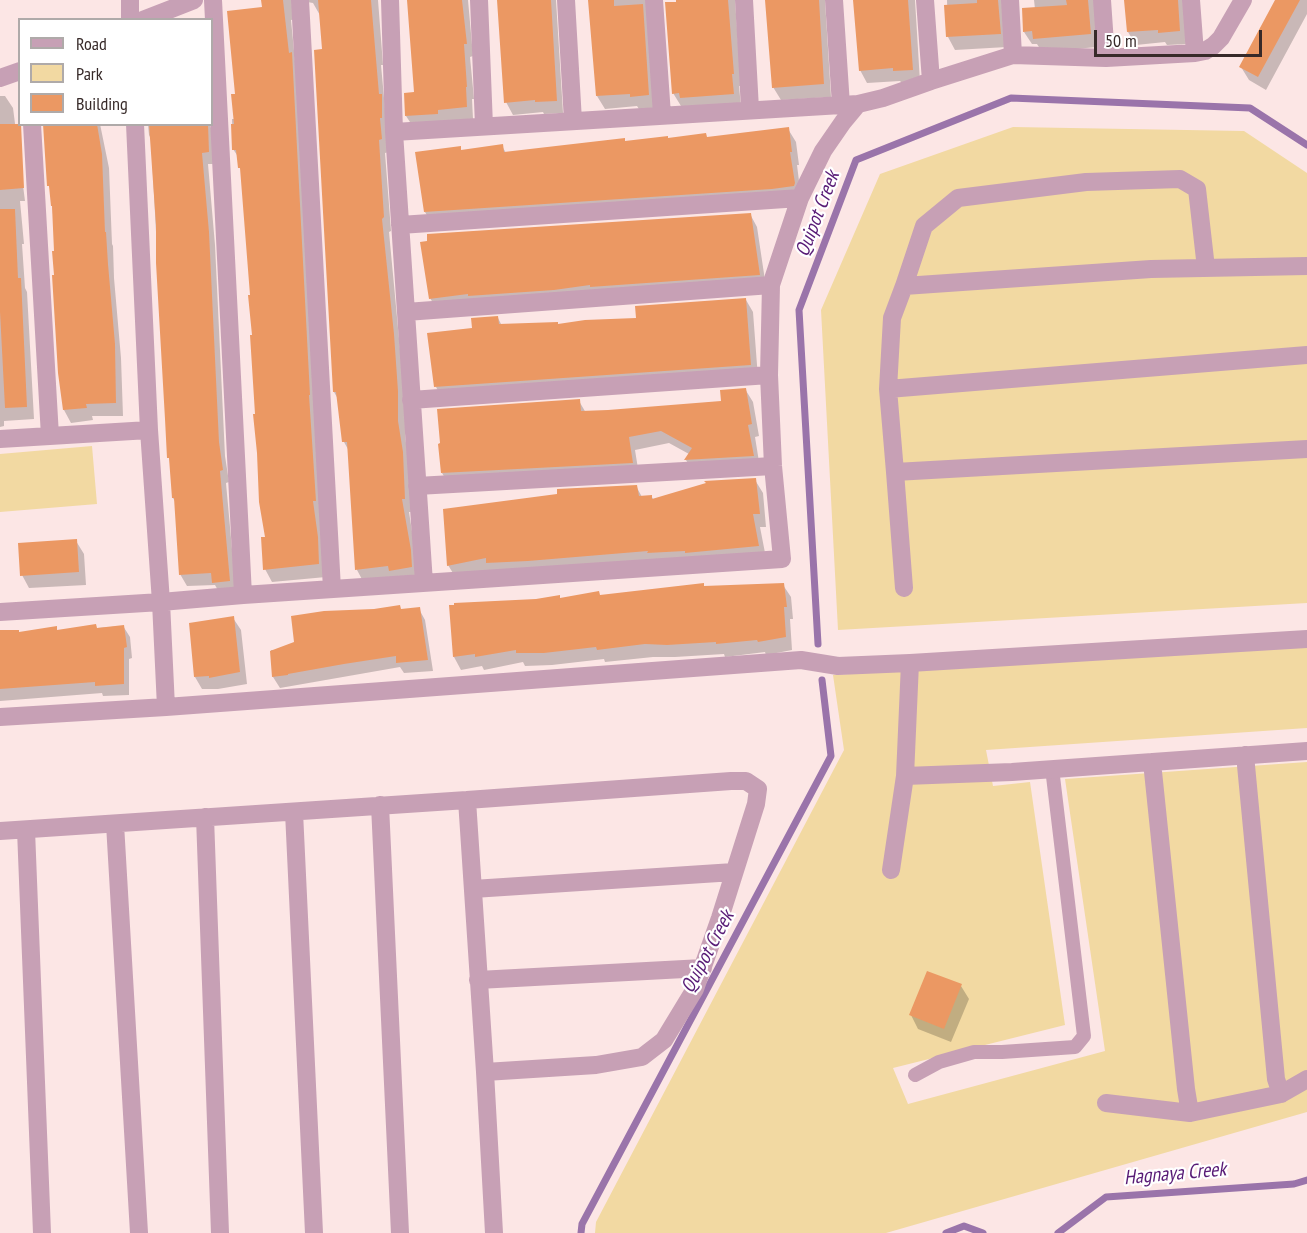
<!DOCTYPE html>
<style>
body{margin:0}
#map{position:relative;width:1307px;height:1233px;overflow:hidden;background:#fce6e5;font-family:"PT Sans Narrow",sans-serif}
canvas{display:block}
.legend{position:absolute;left:18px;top:18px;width:195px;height:108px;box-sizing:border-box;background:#fff;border:2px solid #afaaa9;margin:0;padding:8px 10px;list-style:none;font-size:18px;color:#372a29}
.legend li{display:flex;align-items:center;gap:12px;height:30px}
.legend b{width:30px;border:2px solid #afaaa9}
.scale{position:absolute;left:1094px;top:30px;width:168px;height:27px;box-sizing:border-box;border:3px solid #372a29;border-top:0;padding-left:8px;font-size:18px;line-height:21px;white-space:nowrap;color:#372a29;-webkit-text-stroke:4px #fff;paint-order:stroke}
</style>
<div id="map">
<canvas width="1307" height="1233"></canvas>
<ul class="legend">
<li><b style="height:8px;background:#c7a0b5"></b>Road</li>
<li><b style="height:16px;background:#f2d9a2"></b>Park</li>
<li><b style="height:16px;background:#eb9863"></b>Building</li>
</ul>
<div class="scale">50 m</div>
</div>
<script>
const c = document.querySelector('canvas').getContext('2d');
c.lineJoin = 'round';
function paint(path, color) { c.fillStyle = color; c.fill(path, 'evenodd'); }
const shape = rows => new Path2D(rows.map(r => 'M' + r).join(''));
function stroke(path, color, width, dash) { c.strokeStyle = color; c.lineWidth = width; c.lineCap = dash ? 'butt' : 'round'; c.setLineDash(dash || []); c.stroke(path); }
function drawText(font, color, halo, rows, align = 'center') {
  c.font = font + ' "PT Sans Narrow",sans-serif'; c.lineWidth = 4.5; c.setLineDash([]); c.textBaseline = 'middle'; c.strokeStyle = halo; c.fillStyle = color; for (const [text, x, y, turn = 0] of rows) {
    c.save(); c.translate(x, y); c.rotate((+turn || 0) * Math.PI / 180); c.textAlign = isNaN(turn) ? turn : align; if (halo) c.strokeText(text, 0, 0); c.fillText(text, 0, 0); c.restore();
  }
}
paint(shape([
 [1013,127,1244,131,1307,173,1307,603,838,630,821,310,880,174],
 [92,446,97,504,0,512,0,454],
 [1307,647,1307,728,986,750,993,786,1030,782,1065,1025,893,1068,908,1104,1105,1051,1065,779,1307,762,1307,1112,886,1233,595,1233,596,1222,844,750,833,675]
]), '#f2d9a2');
paint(shape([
 [263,0,378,0,383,65,381,65,389,152,385,153,391,231,389,232,400,349,405,406,405,435,409,466,411,512,409,512,417,564,418,580,364,583,357,570,349,451,344,442,338,399,334,392,324,50,321,17,313,3,307,2,296,19,291,20,295,61,326,577,272,582,265,569,266,538,251,296,242,171,239,167,239,158,233,149,232,119,235,119,237,95,264,8],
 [409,0,468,0,473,56,470,57,474,99,472,99,473,119,414,128,406,116,416,93],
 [498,0,556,0,563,113,544,114,543,112,513,115,506,102],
 [590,0,647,0,656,108,639,109,637,106,605,109,597,96],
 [677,0,735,0,741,86,739,86,741,107,681,106,673,93],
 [766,0,825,0,831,97,781,100,773,87],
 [855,0,915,0,920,82,902,83,900,81,867,83,860,70],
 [947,0,1003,0,1007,47,955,50,948,37],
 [1034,0,1095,0,1097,47,1042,52,1037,44,1032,44,1024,32,1035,9],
 [1126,0,1185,0,1186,44,1167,45,1165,42,1136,45,1128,32],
 [1277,0,1307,0,1307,14,1266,90,1249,80,1241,67],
 [0,96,5,96,13,108,25,201,20,201,24,244,22,244,25,288,27,292,34,419,4,421,4,426,0,427],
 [45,124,100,124,109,168,112,244,113,246,114,278,121,358,123,416,92,416,93,420,71,423,64,410,55,277,56,253,51,190,49,186],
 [148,124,209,124,214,134,215,164,208,164,215,245,225,456,229,482,226,483,236,593,220,594,215,585,187,586,180,574,176,503,173,498,166,418,151,139,149,135],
 [788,129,796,142,799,165,797,165,801,197,433,225,425,212,460,148,462,151,502,146,506,153,668,139,708,138],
 [750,214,757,227,766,287,438,311,430,298],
 [746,300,753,312,758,378,443,399,436,387,474,329,498,318,502,326,558,325,638,319],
 [745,389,753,402,759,436,755,437,760,468,693,472,686,460,689,454,669,443,635,450,639,475,450,486,442,473,579,401,586,413,722,403],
 [755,480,763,493,766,527,760,527,766,558,456,578,448,565,636,486,642,497,651,496,654,500,708,484],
 [76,541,84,554,86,585,29,588,22,575],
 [783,585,791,597,793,619,790,619,792,650,766,655,765,652,725,657,724,654,675,657,653,657,605,662,604,659,552,665,525,666,523,662,484,670,482,666,461,670,454,657,451,606,601,597,705,587],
 [419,609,425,620,433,671,404,673,400,667,280,688,273,677,271,650,276,650,402,610],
 [233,618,241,630,247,684,218,689,202,689,195,677],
 [123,626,130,637,132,658,129,659,129,695,103,696,102,693,0,701,0,632,20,633,56,628,58,631],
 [961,986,969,999,951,1042,918,1029,911,1015]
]), '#0003');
stroke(shape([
 [818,644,799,310,856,160,1011,98,1250,108,1307,145],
 [581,1233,582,1224,831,756,822,680],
 [946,1233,964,1226,983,1233],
 [1058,1233,1106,1197,1294,1184,1307,1180]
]), '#9a74aa', 7);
paint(shape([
 [261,0,283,0,289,53,292,52,310,395,309,395,316,501,313,501,318,537,319,564,263,570,261,537,265,537,259,502,257,453,253,414,255,414,250,335,252,335,248,295,250,295,240,168,238,168,236,150,232,150,231,124,234,124,231,94,235,94,227,11,262,7],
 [318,0,371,0,379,94,382,94,382,118,380,118,382,139,379,140,384,217,382,219,394,334,398,391,398,421,403,452,405,499,402,499,411,550,412,567,389,571,388,566,355,570,347,442,342,442,336,392,333,392,314,50,322,49],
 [407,0,462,0,467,44,464,44,467,87,466,87,467,107,438,110,438,114,405,116,404,93,414,92],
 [497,0,551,0,557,101,535,102,535,100,504,103],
 [588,0,614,0,614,6,643,4,649,95,630,97,630,94,596,96],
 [676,0,728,0,734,74,732,74,734,94,680,98,679,93,672,94,665,2,676,2],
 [765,0,819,0,824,84,772,88],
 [853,0,908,0,913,70,893,71,893,68,859,71],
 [977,0,998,0,1001,34,946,37,944,5,977,3],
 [1066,0,1088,0,1091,34,1033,39,1032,31,1023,32,1022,8,1067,5],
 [1124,0,1178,0,1180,31,1158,33,1158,30,1127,32],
 [1275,0,1300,0,1258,77,1239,67],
 [0,124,21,124,24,188,0,190],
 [43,124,97,124,102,154,105,232,106,232,108,264,115,344,116,403,86,404,87,408,63,410,58,373,52,275,54,275,52,251,54,251,52,206,51,206,49,186,47,186],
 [149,124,208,124,209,152,202,153,209,232,219,442,223,470,220,471,230,581,212,583,211,573,179,575,174,498,172,498,169,458,167,458,165,419,156,263,156,225],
 [789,127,792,152,790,152,795,183,794,186,772,189,424,212,415,152,461,146,461,150,503,144,504,152,625,138,625,141,668,136,668,138,706,133,707,137],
 [0,209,15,209,18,278,21,278,27,407,5,408,0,312],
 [751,213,760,275,590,287,590,285,554,290,468,296,468,294,429,299,420,242,427,241,427,234],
 [746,298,751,365,434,387,427,333,472,328,471,318,498,316,499,324,558,322,558,324,585,320,636,318,635,306],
 [746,388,752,424,748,425,754,456,684,460,692,448,661,431,629,437,633,463,441,473,438,444,440,443,437,409,580,399,581,411,608,410,721,401,720,390],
 [756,478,760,514,753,514,759,546,685,553,685,551,647,553,648,551,528,561,486,563,486,558,447,566,443,509,557,494,557,489,637,485,639,496,652,495,652,499,706,483,704,481],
 [77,539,79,572,20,576,18,543],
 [704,583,704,586,784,583,787,607,784,607,786,637,758,642,757,640,716,644,716,642,667,645,645,644,597,650,596,647,544,653,516,653,516,650,475,657,475,654,453,657,449,605,454,605,454,603,536,599,560,595,560,598,599,591,600,595],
 [400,605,401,609,420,607,428,660,396,663,396,656,344,664,288,674,288,675,272,677,270,651,294,642,291,616,324,611,374,609],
 [234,616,240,672,209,678,209,676,194,677,189,623],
 [96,624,97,628,124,625,127,647,124,648,124,684,95,686,95,682,0,689,0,630,19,630,19,632,57,626,57,630],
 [927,971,962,984,944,1029,909,1015]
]), '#eb9863');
stroke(shape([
 [915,1075,939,1062,974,1052,1002,1052,1075,1047,1084,1036,1052,768]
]), '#c7a0b5', 14);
stroke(shape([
 [130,0,130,20],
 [213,0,243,595],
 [300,0,332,589],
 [390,0,394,132,424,583],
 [479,0,484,126],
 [566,0,573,121],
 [654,0,662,115],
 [744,0,750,109],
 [834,0,841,105],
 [925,0,931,81],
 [1010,0,1013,55],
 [1102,0,1106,58],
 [1191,0,1195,53],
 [143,20,194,0],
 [0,78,20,71],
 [32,124,50,436],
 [135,124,149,430,161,602,166,707],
 [394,132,858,104],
 [400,225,800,198],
 [1307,266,1151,269,904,286,892,318,888,389,1307,355],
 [904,286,924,226,958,198,1086,182,1180,179,1197,189,1206,268],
 [406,312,771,285],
 [888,389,895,472,1307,449],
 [411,400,769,375],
 [0,439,149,430],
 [895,472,904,588],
 [417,486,773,466],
 [0,612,161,602,243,595,782,559,773,466,769,375,771,285,800,198,823,151,843,122,858,104,883,98,931,81,1013,55,1106,58,1195,53,1205,51,1213,46,1221,38,1243,0],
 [0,717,166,707,801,660,838,666,910,663,1307,639],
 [1152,762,1186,1089,1190,1113,1281,1094,1276,1079,1245,755],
 [905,776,1012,772,1307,751],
 [380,805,400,1233],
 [294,812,314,1233],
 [205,817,220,1233],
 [115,824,139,1233],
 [26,830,42,1233],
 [0,831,467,800],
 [891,870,905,776,910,663],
 [473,889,734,872],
 [478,980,703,968],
 [485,1072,467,800,731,781,746,781,758,789,756,804,720,918,695,989,664,1040,642,1057,596,1065,485,1072,494,1233],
 [1281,1094,1307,1079],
 [1106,1103,1190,1113]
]), '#c7a0b5', 18);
drawText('italic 20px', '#581b76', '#fff', [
 ["Quipot Creek",818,214,-69],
 ["Quipot Creek",708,952,-62],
 ["Hagnaya Creek",1175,1174,-5]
]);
</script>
